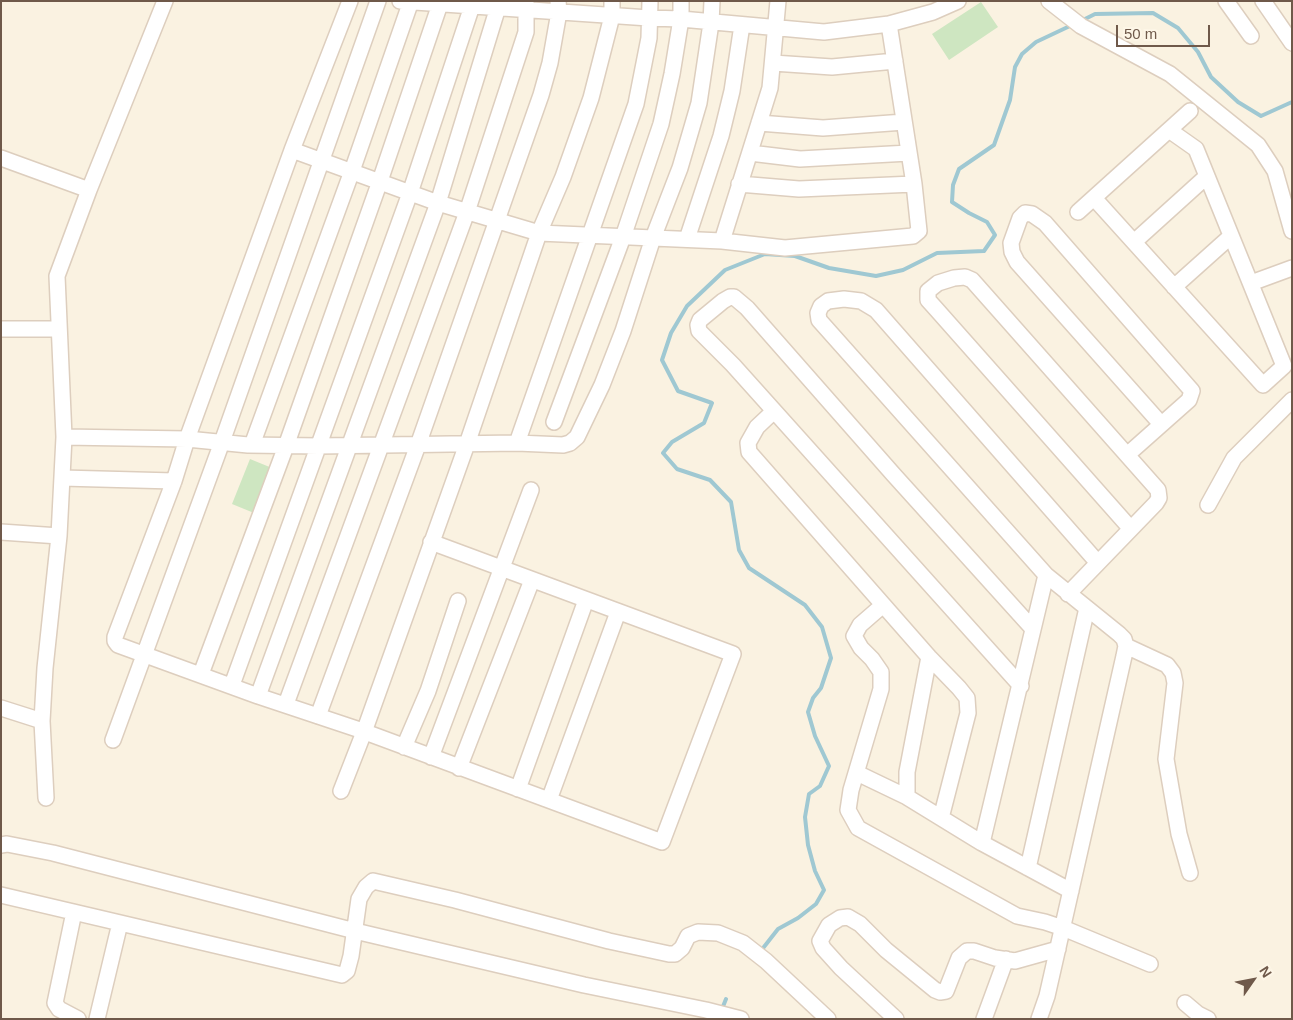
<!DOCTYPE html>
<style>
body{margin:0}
#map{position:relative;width:1293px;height:1020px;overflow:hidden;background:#faf2e1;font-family:Helvetica,sans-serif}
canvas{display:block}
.frame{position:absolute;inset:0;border:2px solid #6f594a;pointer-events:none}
.north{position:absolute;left:1228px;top:955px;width:50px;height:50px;-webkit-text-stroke:4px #fdf6e7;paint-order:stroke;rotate:57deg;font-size:14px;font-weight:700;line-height:20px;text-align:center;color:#6f594a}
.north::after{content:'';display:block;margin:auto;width:18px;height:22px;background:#6f594a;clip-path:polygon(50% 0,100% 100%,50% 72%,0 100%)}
.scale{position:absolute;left:1116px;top:25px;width:94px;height:22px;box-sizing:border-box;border:2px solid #6f594a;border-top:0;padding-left:6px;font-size:15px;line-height:18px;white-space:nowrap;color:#6f594a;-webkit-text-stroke:4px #fdf6e7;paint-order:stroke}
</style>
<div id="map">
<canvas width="1293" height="1020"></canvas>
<div class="frame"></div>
<div class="north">N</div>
<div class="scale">50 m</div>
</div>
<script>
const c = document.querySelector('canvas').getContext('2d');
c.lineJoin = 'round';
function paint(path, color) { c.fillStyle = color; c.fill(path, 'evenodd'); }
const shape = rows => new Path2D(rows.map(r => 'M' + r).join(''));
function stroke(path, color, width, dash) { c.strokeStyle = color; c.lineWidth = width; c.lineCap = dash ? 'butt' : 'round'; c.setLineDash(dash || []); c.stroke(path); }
paint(shape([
 [981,2,998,27,949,60,932,34],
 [250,459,272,468,254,513,232,504]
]), '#cee6c1');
stroke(shape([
 [1081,21,1095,14,1153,13,1178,28,1198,52,1211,77,1238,102,1261,116,1292,102],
 [760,952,778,929,798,918,816,904,824,890,815,871,808,845,805,817,809,794,820,786,829,766,815,736,808,712,813,698,821,688,831,658,822,627,805,605,749,568,739,550,731,502,710,480,677,469,663,453,672,442,704,423,712,403,678,391,662,360,671,333,687,306,725,270,765,254,795,256,829,268,876,276,903,270,937,253,984,251,995,235,987,222,969,213,952,202,953,185,959,169,994,145,1010,100,1015,67,1022,54,1036,42,1072,25],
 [722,1009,726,999]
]), '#9fc8d2', 4);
const minor = shape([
 [350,1,292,150,187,439,174,481,115,637,115,641,118,645,258,696,357,729,662,842,733,654,431,542],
 [400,1,649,18,681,19,824,32,889,24,933,12,958,1],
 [1049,1,1081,26,1170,74,1258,145,1275,171,1292,231],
 [1226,1,1251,36],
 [1263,1,1292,43],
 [773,63,832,67,895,61],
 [759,123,823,128,904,122],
 [292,150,438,203,539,233,722,241,785,248,913,236,919,231,914,184,889,24],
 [750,153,800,159,909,153],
 [1,158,89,190],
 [739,184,799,189,914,184],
 [1094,198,1263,385,1284,366,1196,149,1169,130],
 [1078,212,1190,111],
 [687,239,721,136,732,91,742,25],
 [722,241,770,88,778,1],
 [1134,242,1207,176],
 [1251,283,1292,268],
 [1174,287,1231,236],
 [1,329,59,329],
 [774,411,757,427,748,443,749,452,929,657,959,688,967,698,968,713,941,818],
 [554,422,623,237,661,124,672,74,681,19,681,1],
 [64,437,187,439,248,445,319,446,517,443,636,104,649,38,650,1],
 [517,443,563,445,570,443,577,437,602,385,623,331,653,238,680,168,699,103,711,23,712,1],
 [252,445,352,171,411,1],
 [1127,455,1189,400,1192,391,1045,223,1032,214,1025,213,1020,218,1011,243,1012,252,1017,262,1161,424],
 [62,478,174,481],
 [1208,505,1234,458,1292,400],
 [1,532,59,536],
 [1068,594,1156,503,1159,498,1158,490,972,280,965,277,954,278,938,283,928,291,928,300,937,310,1131,529],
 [883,605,860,625,854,636,861,648,872,659,881,672,881,689,851,790,848,810,858,828,1017,916,1045,922,1063,928,1150,964],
 [1126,646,1167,665,1173,673,1175,683,1166,759,1179,834,1190,873],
 [929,657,907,772,907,797,982,843,1071,891],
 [201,674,286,446,380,181,441,1],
 [232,685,410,193,472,6,471,1],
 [1021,686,733,365,699,331,698,325,700,320,723,301,730,297,734,297,747,308,893,474,1033,629],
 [258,696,438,203,498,7,498,1],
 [286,704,467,212,526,32,526,1],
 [1,708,42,721],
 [318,716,418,445,541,95,550,63,559,12,558,1],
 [113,740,222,442,378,1],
 [404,747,428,691,458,601],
 [431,757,531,490],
 [459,768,532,580],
 [857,773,907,797],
 [518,789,586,600],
 [341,791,364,732,467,444,539,233,563,177,591,98,612,16,612,1],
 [46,798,42,721,45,668,59,536,64,437,57,276,89,190,165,1],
 [549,800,618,612],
 [982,843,1046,575],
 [1,845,7,844,53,853,355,931,584,985,706,1010,741,1019],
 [1028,868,1087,608],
 [1,895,342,975,347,971,351,956,359,899,366,887,373,881,455,900,609,941,669,954,675,954,682,948,688,936,698,932,718,933,743,943,766,961,828,1019],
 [74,912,55,1003,59,1009,78,1019],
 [1185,1003,1198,1014,1208,1019],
 [97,1019,120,923],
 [896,1019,841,968,823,948,820,941,829,925,840,918,848,917,860,924,886,950,935,990,940,992,946,991,959,958,967,951,974,951,995,958,1015,961,1058,949],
 [984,1019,1006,959],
 [1039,1019,1047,996,1124,656,1126,646,1124,639,1119,634,1046,575,819,320,818,313,821,306,828,301,844,299,861,301,876,310,1098,563]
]);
stroke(minor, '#ddcebe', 18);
stroke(minor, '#fff', 15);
</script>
